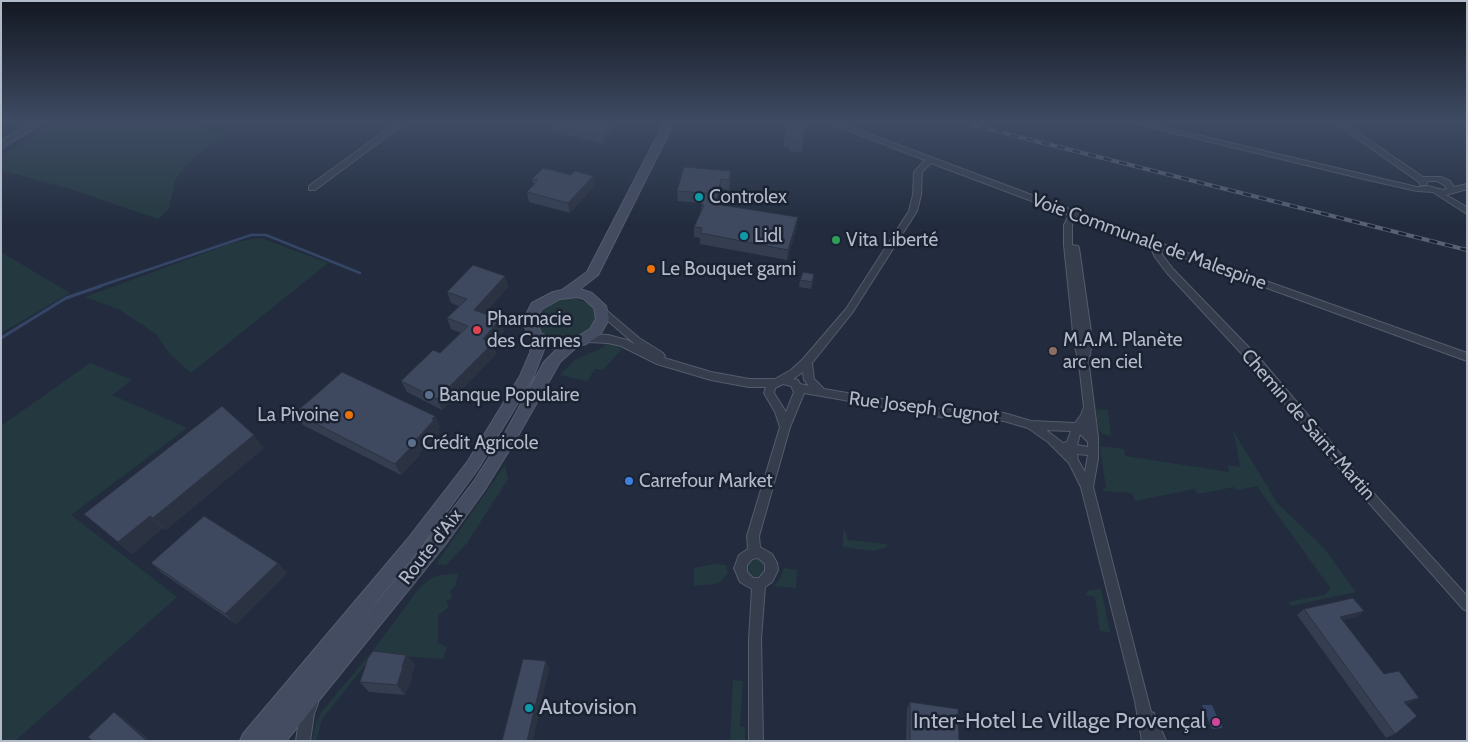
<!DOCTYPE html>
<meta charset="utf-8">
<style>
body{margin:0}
#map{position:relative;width:1468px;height:742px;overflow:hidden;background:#222c3e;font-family:Cabin,sans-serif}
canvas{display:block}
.frame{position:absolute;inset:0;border:2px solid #b2b9c9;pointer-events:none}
</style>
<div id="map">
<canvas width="1468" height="742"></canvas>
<div class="frame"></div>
</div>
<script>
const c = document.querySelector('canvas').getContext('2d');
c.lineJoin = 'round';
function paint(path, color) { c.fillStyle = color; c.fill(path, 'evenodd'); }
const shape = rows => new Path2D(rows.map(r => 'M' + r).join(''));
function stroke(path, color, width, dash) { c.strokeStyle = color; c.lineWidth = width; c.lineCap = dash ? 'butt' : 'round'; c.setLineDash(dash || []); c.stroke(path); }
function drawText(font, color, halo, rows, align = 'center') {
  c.font = font + ' Cabin,sans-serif'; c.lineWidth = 5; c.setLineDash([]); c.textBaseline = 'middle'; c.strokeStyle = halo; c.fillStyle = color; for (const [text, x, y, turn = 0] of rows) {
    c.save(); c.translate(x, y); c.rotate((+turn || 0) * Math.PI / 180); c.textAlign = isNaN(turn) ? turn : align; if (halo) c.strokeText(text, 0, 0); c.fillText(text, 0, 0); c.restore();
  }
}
paint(shape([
 [53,123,185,123,226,133,187,164,175,180,169,209,158,219,70,189,1,170,1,156],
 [261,238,328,263,191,373,169,353,156,334,120,310,85,297,235,242],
 [1,252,70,293,1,333],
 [565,298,575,298,591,305,595,311,596,318,593,325,579,337,559,340,550,338,538,329,536,323,537,316,541,309,556,300],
 [605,344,614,345,622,349,603,370,595,369,587,381,560,375,575,360,604,347],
 [90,363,132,380,112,395,187,428,71,515,177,597,15,741,1,741,1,426],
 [1096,409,1108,410,1111,436,1103,434,1099,431],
 [1232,429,1278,504,1323,547,1356,592,1291,606,1288,602,1324,595,1331,589,1257,486,1237,490,1234,487,1198,494,1194,489,1135,501,1132,493,1103,491,1103,489,1106,488,1100,446,1124,449,1125,456,1229,472,1228,465,1240,467,1235,438],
 [505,465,508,479,467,543,446,565,436,564],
 [843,531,845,531,848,540,887,544,886,547,873,551,843,547],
 '747 568a9 9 0 1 1 18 0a9 9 0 1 1-18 0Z',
 [714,564,726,565,728,573,720,582,715,584,694,586,694,568],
 [784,568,797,570,796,588,774,586,781,577],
 [458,574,455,587,450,590,452,598,446,601,449,607,438,615,438,643,447,647,443,659,374,654,322,719,316,741,312,741,316,722,322,711,372,652,420,587,432,578,440,575],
 [1101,589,1110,632,1100,631,1095,597,1085,595,1089,590],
 [733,680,743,681,740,727,745,727,745,741,730,741]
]), '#24393f');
paint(shape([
 [1202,705,1212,705,1218,719,1221,720,1222,728,1212,729]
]), '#354566');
stroke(shape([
 [1,140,30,123],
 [1,149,43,123],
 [97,287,251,235,266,235,360,273]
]), '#354566', 2.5);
stroke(shape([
 [1,338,66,298,101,286]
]), '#354566', 3);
const minor = shape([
 [32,123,42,123,1,147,1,142,32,123],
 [396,123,405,123,315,190,309,190,309,186,396,123],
 [829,123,840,123,1157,242,1467,353,1467,361,1160,249,1163,256,1173,269,1262,361,1377,497,1467,596,1467,611,1463,609,1369,503,1254,367,1167,273,1155,257,1150,246,1076,217,1072,225,1072,245,1078,246,1079,248,1092,339,1090,355,1088,358,1098,437,1098,459,1093,487,1151,712,1154,713,1166,741,1142,741,1135,701,1081,487,1069,463,1048,442,1028,428,1004,421,941,417,804,393,790,427,759,536,760,547,772,554,777,563,778,570,772,582,765,587,761,639,763,741,749,741,749,639,752,589,740,582,734,568,739,555,748,549,747,536,780,427,775,412,764,393,766,387,749,387,711,380,657,364,621,346,608,343,588,342,583,338,588,334,608,335,627,340,636,345,600,314,598,312,603,309,606,310,639,338,663,353,665,356,664,358,711,372,749,379,775,379,791,370,803,359,846,309,909,211,913,195,914,172,925,160,829,123],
 [931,163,1069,215,1064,225,1064,245,1074,342,1079,364,1084,407,1081,415,1075,423,1031,421,1004,413,941,409,824,389,814,379,812,363,852,313,917,211,921,195,922,172,931,163],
 [803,372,804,380,809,386,800,384,798,380,793,379,803,372],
 [783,384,791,386,794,392,786,412,774,393,775,388,783,384],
 [1046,430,1071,431,1067,442,1063,443,1046,430],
 [1080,434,1088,442,1088,447,1077,445,1080,434],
 [1077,454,1088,455,1085,472,1078,460,1077,454],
 [758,558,765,564,765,571,759,578,753,578,747,572,747,565,752,559,758,558],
 [1132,123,1146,123,1417,187,1428,186,1443,190,1447,189,1444,185,1437,181,1428,181,1426,185,1420,185,1419,182,1335,123,1344,123,1423,177,1441,177,1450,181,1454,187,1467,184,1467,189,1446,195,1467,207,1467,214,1433,192,1417,191,1364,179,1132,123],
 [311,696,316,698,318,703,314,714,310,741,296,741,300,714,306,698,311,696]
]);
const secondary = shape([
 [664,123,674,123,598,275,580,289,592,293,606,306,609,319,600,335,586,344,578,346,560,362,515,441,484,491,448,541,286,741,263,741,264,739,263,741,240,741,243,734,406,541,468,461,520,376,530,353,532,340,523,324,524,318,532,303,553,292,562,290,587,272,664,123],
 [577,297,584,299,594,308,596,319,590,329,577,337,560,340,551,339,541,333,537,324,536,318,542,309,560,299,577,297],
 [545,347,557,349,544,362,505,433,474,481,436,531,348,637,418,551,478,469,533,378,545,347]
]);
stroke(minor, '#545c6c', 2);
stroke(secondary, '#545c6c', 2);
paint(minor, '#363e4e');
paint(secondary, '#444c61');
const rail = shape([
 [964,123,1467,250]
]);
stroke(rail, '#586175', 4);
stroke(rail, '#1b2333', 2.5, [8]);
paint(shape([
 [549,123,611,127,612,134,604,144,551,131],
 [806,124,802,152,789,151,789,147,783,147,784,137],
 [731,171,731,182,729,190,721,189,717,204,797,228,787,260,700,244,700,238,694,237,694,227,701,211,702,203,678,201,677,191],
 [593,176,594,186,570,213,529,202,527,192,534,185,532,179],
 [814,274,814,281,811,289,799,287,800,280],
 [505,276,508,287,484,314,504,331,493,343,496,354,442,410,407,392,401,381,440,353,461,333,451,329,447,318,459,306,451,303,447,292],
 [295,413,435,416,440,427,438,429,440,432,419,453,420,455,401,475,303,425],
 [264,448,166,530,163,528,132,554,84,514],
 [151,563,278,563,287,573,236,624,162,573],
 [1304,609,1364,611,1356,617,1342,620,1384,674,1410,703,1406,704,1395,734,1386,738,1297,615],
 [406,655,415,665,411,676,412,678,405,695,369,692,360,682],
 [910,702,959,741,906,741,907,709]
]), '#353e51');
paint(shape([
 [806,124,805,134,802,152,803,142],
 [611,127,612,134,604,144,603,136],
 [731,171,731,182,729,190,729,180],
 [593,176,594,186,570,213,568,203],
 [721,179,721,189,715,214,715,204],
 [798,217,797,228,787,260,788,250],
 [814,274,814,281,811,289,812,282],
 [505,276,508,287,477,321,474,310],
 [500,319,504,331,493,343,496,354,442,410,437,399,483,339],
 [435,416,440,427,438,429,440,432,419,453,420,455,401,475,395,464],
 [254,435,264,448,166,530,153,518],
 [150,516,163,528,132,554,118,542],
 [278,563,287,573,236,624,225,614],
 [1364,611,1356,617,1332,623,1340,617],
 [406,655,415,665,411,676,412,678,405,695,397,685,402,667],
 [546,661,549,669,533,741,527,741],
 [1419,698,1410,703,1396,707,1404,702],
 [114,712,125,719,151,741,147,741]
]), '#2b3242');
const building = shape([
 [549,123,597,123,611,127,603,136,549,123],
 [786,123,806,124,803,142,790,141,790,137,784,137,786,123],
 [684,167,731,171,729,180,721,179,715,204,798,217,788,250,700,233,702,228,694,227,704,205,701,204,706,193,677,191,684,167],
 [543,168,571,175,575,171,593,176,568,203,527,192,538,180,532,179,543,168],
 [473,265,505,276,474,310,500,319,483,339,493,343,437,399,401,381,433,350,440,353,468,326,447,318,467,299,447,292,473,265],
 [803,272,814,274,812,282,800,280,803,272],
 [342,372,435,416,432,419,434,420,413,443,414,444,395,464,295,413,342,372],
 [222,406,254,435,153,518,150,516,118,542,84,514,222,406],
 [204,516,278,563,225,614,151,563,204,516],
 [1353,598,1364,611,1340,617,1384,674,1399,671,1419,698,1404,702,1417,716,1395,734,1304,609,1353,598],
 [373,651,406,655,402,667,403,667,397,685,360,682,368,658,373,651],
 [523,659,546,661,527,741,502,741,523,659],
 [910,702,958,709,959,741,910,741,910,702],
 [114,712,147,741,93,741,88,737,114,712]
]);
paint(building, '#3e485e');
stroke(building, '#2b3242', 1);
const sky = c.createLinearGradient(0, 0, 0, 227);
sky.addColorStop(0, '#131822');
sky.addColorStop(0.54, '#3e4b63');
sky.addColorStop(1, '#3e4b6300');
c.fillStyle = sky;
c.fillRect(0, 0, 1468, 227);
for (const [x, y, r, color] of [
 [699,197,5,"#0f9aa8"],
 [744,236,5,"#0f9aa8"],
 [836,240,5,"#2e9e5b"],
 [651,269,5,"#e8710a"],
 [477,330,5,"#e0444e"],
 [1053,351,5,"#8d6e63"],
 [429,395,5,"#5c6f8a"],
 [349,415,5,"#e8710a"],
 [412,443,5,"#5c6f8a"],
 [629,481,5,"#3f7fe0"],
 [529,708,5,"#0f9aa8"],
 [1216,722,5,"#d1479c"]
]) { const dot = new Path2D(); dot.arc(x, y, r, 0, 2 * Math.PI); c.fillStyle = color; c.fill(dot); stroke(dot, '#1b2333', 2); }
drawText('19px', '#b2b9c9', '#1b2333', [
 ["Controlex",709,197],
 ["Lidl",754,236],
 ["Vita Liberté",846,240],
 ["Le Bouquet garni",661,269],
 ["Pharmacie",487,319],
 ["des Carmes",487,341],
 ["M.A.M. Planète",1063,340],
 ["arc en ciel",1063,362],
 ["Banque Populaire",439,395],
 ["La Pivoine",339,415,"right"],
 ["Crédit Agricole",422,443],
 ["Carrefour Market",639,481]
], 'left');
drawText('19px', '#b2b9c9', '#1b2333', [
 ["Voie Communale de Malespine",1149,242,20],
 ["Rue Joseph Cugnot",924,408,7],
 ["Chemin de Saint-Martin",1308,425,49],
 ["Route d'Aix",431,547,-52]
]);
drawText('22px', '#b2b9c9', '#1b2333', [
 ["Autovision",539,708],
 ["Inter-Hotel Le Village Provençal",1206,722,"right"]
], 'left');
</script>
